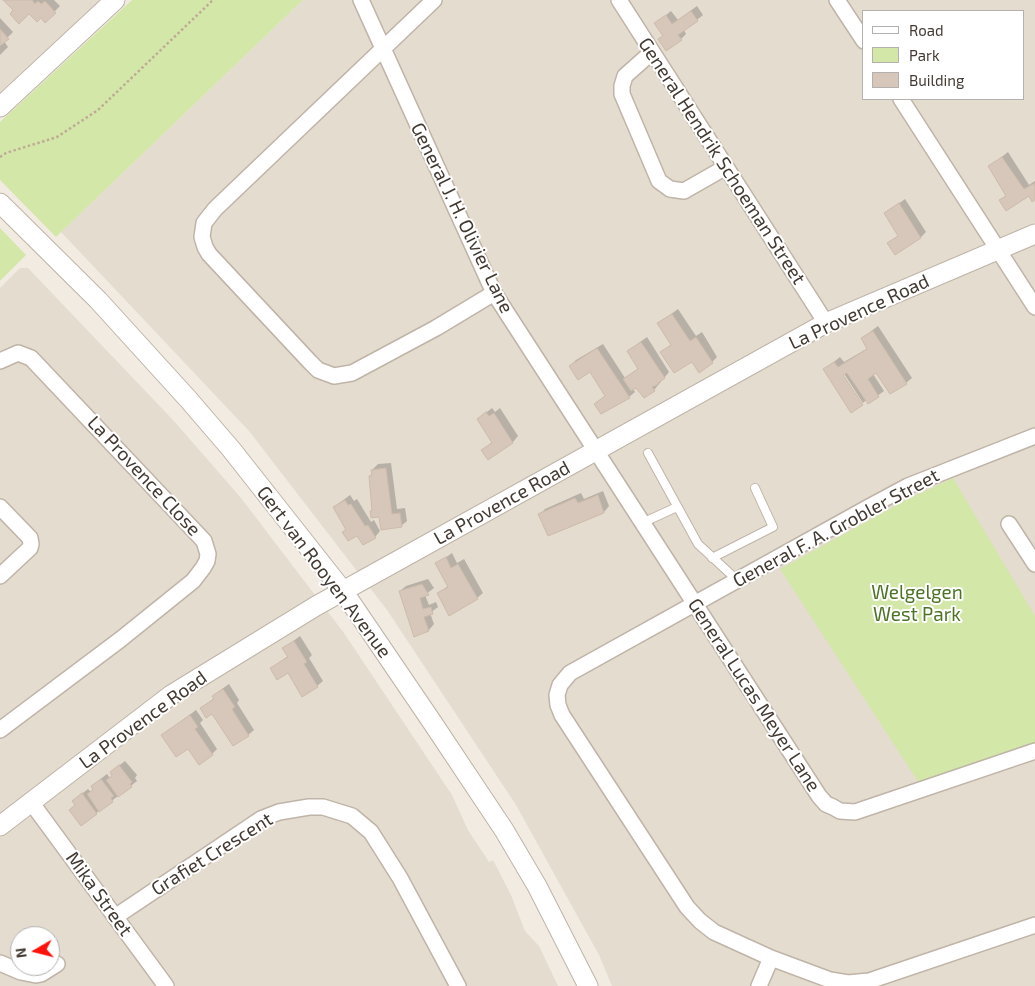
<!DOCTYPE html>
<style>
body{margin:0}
#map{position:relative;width:1035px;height:986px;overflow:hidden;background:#f1ebe2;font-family:"Exo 2",sans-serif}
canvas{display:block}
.legend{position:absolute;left:862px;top:10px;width:162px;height:90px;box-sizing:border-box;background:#fff;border:1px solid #b3b0ad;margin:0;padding:6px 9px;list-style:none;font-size:15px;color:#423a32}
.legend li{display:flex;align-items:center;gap:10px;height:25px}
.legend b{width:25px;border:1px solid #b3b0ad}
.north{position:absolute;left:10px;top:926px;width:50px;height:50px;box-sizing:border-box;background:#fff;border:1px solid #b3b0ad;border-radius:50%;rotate:262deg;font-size:14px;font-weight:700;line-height:20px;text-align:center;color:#423a32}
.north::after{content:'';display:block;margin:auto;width:18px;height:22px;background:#fd130c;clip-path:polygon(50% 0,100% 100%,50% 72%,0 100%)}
</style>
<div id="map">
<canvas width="1035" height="986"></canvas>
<ul class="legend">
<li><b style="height:6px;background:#fff"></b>Road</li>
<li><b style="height:14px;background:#d3e7a9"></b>Park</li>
<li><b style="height:14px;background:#d6c7ba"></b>Building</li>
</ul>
<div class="north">N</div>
</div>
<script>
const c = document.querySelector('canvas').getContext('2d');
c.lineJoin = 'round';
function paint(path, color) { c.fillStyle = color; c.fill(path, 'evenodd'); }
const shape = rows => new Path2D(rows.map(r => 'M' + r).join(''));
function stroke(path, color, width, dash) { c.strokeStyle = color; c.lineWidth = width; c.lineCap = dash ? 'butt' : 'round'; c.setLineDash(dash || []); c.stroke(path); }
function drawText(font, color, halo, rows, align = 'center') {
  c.font = font + ' "Exo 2",sans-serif'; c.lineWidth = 4; c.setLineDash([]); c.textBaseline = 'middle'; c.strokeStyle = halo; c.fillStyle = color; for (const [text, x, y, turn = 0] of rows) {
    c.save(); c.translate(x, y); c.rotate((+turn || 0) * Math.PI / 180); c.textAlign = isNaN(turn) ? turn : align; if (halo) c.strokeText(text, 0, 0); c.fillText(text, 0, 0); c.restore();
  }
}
paint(shape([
 [0,0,117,0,0,108],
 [303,0,1035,0,1035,986,612,986,599,955,516,805,387,610,249,431,61,232],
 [864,11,1024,11,1024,99,864,99],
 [20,268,28,268,174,421,241,498,344,633,452,795,468,830,489,862,493,860,511,895,525,931,539,946,558,986,0,986,0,288],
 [20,936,50,936,50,966,20,966]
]), '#e5dcd0');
paint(shape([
 [132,0,303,0,56,237,0,180,0,122],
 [0,228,26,255,0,281],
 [953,478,1035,616,1035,744,919,783,780,569,908,499]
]), '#d3e7a9');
paint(shape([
 [5,0,54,0,60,6,45,21,41,16,29,12,15,10],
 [697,6,703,15,684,30,686,34,681,39,664,35,656,23,671,11,678,20],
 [0,18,13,32,4,41,8,47,0,55],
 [1008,152,1029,185,1035,181,1035,199,1029,195,1000,201,1007,194,990,166],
 [905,199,926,232,921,237,895,253,889,244,899,235,886,213],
 [678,309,696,336,702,332,717,357,712,362,692,360,662,352,672,344,659,323],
 [878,326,912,378,906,383,877,371,873,374,884,391,869,402,867,399,863,403,841,369,825,369,840,357,844,362,868,348,862,338],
 [647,337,669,372,654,390,637,387,633,389,635,392,629,397,596,404,606,395,591,371,570,366,576,360,603,344,625,378,639,368,628,351],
 [492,408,495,412,500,408,518,436,513,442,488,458,483,450,493,441,478,419],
 [391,463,397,509,405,508,407,521,401,526,371,511,373,509,370,476,373,473,372,470,378,464],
 [603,491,609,506,604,512,548,534,540,514,545,509,581,493,584,499],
 [350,495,354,501,357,499,371,522,374,520,380,531,375,537,344,532,347,529,334,507],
 [452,553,457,563,464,559,483,593,477,598,438,594,449,585,437,564],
 [428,579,434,588,425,595,429,605,436,602,438,607,430,613,434,624,429,630,415,635,400,591,406,586],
 [300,636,312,655,309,658,323,681,317,686,289,672,272,668,288,656,284,648],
 [229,684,239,700,237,703,254,730,248,735,213,712,202,708,214,698,213,696,219,691],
 [196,710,203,720,200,723,217,749,212,754,188,748,163,735],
 [125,761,137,775,135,778,137,781,81,825,70,810,76,804,79,796,88,789,91,792,98,781,107,774,110,778,113,775,111,772]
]), '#0003');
const building = shape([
 [3,0,32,0,35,4,38,1,41,4,45,1,56,13,45,23,41,18,37,22,29,14,19,24,10,14,13,10,3,0],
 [691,11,698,21,678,35,682,40,666,51,658,39,663,36,654,23,666,15,672,24,691,11],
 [0,29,9,39,0,46,0,29],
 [1002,157,1024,189,1035,183,1035,200,1032,202,1029,196,1006,211,999,200,1006,196,988,166,1002,157],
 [899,203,921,238,895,255,887,243,898,236,884,213,899,203],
 [672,314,690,341,696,337,713,363,699,373,692,362,674,373,660,352,671,345,657,323,672,314],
 [873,331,907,384,890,394,876,373,868,379,879,397,868,404,847,373,843,375,863,405,851,413,823,369,834,362,838,367,867,349,861,338,873,331],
 [641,342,665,378,658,383,659,384,652,387,655,391,644,398,636,388,631,391,623,379,638,369,627,351,641,342],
 [597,348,630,398,601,414,594,404,605,396,590,372,578,380,569,366,597,348],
 [486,412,489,416,494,413,513,443,488,460,481,450,492,443,477,419,486,412],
 [386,468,392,514,400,513,402,527,381,530,379,517,371,518,370,511,372,511,369,476,372,475,371,470,386,468],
 [598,495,604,513,548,536,538,514,575,498,578,503,598,495],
 [345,500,348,505,351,504,365,526,368,525,376,538,363,545,357,536,348,541,342,532,346,530,333,507,345,500],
 [446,557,451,568,458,564,478,599,449,616,437,593,448,587,435,563,446,557],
 [422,584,429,595,420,598,423,609,431,607,433,614,424,617,429,631,414,637,399,591,422,584],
 [294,641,307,662,304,664,318,687,302,697,288,673,277,680,270,668,288,657,282,648,294,641],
 [223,689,235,707,232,709,249,736,233,746,212,714,206,718,200,708,214,699,212,696,223,689],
 [190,715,198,727,195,729,213,755,199,765,188,749,176,757,161,735,190,715],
 [119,765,132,782,130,784,132,787,118,797,106,780,112,776,110,772,119,765],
 [101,779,114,796,111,798,113,802,99,812,87,794,93,790,91,786,101,779],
 [82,793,97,814,81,826,69,810,75,805,72,801,82,793]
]);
paint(building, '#d6c7ba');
stroke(building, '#cebbaa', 1);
const service = shape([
 [648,453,698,544,737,580],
 [642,523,677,507],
 [712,558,773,527,755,488]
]);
const minor = shape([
 [361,0,494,293,819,796,826,804,833,807,840,811,855,812,1035,751],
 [434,0,215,209,204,223,202,237,205,247,209,254,310,362,318,370,334,376,352,373,436,328,494,293],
 [619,0,826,323],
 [837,0,864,41],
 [652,52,625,76,622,86,622,94,659,181,670,189,684,191,726,167],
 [901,99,1035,307],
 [0,361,18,353,31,358,204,541,208,554,207,561,203,568,193,581,121,639,0,730],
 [1035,436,908,486,867,508,570,673,560,685,557,695,558,705,562,715,687,907,700,921,714,932,771,958,830,980,848,983,869,981,1035,925],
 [0,507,30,538,31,544,30,548,0,576],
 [1009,524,1035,564],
 [31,802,166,986],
 [115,917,261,819,279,812,309,807,323,807,352,816,371,832,400,878,458,986],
 [0,963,21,972,36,975,41,974,57,964],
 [759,986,771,958]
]);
const tertiary = shape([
 [0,107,115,0],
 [0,203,98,300,188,399,231,449,343,591,432,722,504,830,537,886,588,986],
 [0,826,171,695,316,606,826,323,1035,234]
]);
stroke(service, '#bfb4a7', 10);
stroke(minor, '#bfb4a7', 18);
stroke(tertiary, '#bfb4a7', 21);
stroke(shape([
 [0,157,6,153,57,137,98,110,213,0]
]), '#bfab95', 2.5, [2.5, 2.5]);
stroke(service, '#fff', 8);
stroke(minor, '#fff', 15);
stroke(tertiary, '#fff', 19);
drawText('19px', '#423a32', '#fff', [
 ["General Hendrik Schoeman Street",722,161,57],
 ["General J. H. Olivier Lane",462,218,64],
 ["La Provence Road",859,312,-25],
 ["La Provence Close",144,476,47],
 ["La Provence Road",502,503,-29],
 ["General F. A. Grobler Street",836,528,-28],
 ["Gert van Rooyen Avenue",324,572,53],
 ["General Lucas Meyer Lane",754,695,57],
 ["La Provence Road",143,720,-36],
 ["Grafiet Crescent",212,854,-32],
 ["Mika Street",99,894,54]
]);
drawText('19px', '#4d7426', '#fff', [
 ["Welgelgen",917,593],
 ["West Park",917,615]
]);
</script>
